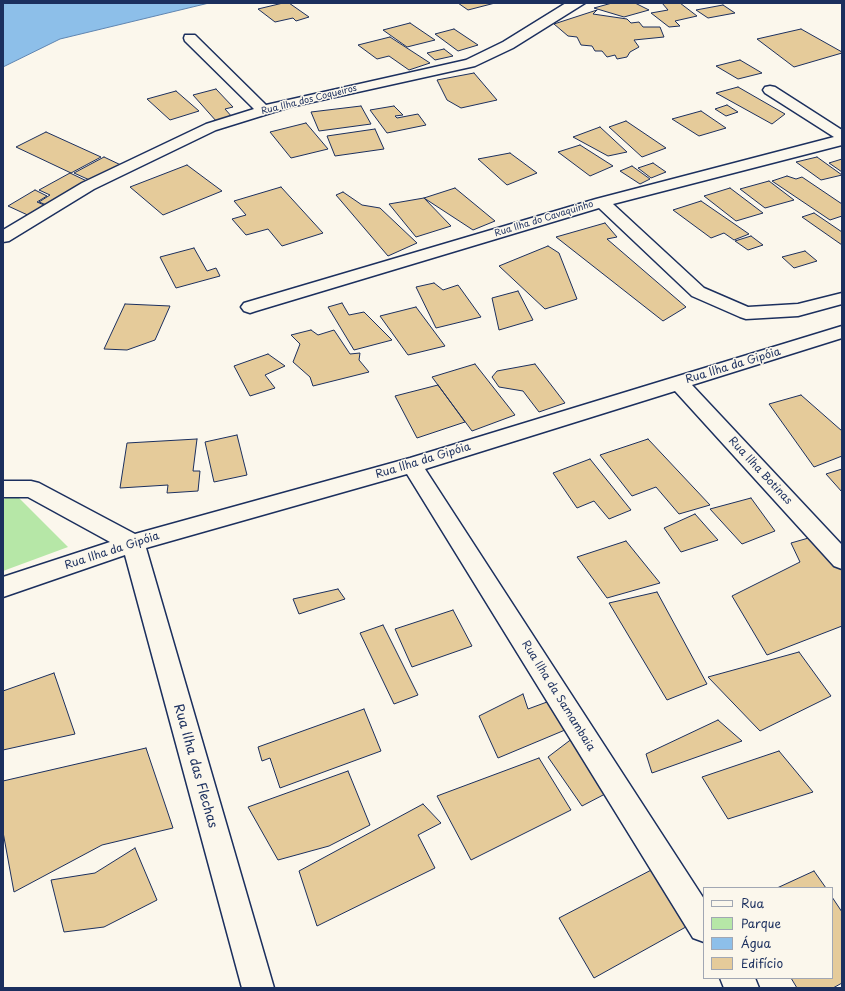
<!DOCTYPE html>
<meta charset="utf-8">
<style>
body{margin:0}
#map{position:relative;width:845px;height:991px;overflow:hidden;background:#fbf7ec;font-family:"Playpen Sans",sans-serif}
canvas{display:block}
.frame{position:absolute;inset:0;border:4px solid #1b2f5e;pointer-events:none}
.legend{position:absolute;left:703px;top:887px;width:130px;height:92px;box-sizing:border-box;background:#fbf7ec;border:1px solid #a1a7b3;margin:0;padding:5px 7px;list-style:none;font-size:12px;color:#1b2f5e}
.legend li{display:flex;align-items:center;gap:8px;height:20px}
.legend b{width:20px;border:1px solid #a1a7b3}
</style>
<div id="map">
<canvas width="845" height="991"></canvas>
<div class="frame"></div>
<ul class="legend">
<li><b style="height:5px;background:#fbf7ec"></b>Rua</li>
<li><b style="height:11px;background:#b6e7a7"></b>Parque</li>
<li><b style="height:11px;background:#8dbfe9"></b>Água</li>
<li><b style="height:11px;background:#e5cb9a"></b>Edifício</li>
</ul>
</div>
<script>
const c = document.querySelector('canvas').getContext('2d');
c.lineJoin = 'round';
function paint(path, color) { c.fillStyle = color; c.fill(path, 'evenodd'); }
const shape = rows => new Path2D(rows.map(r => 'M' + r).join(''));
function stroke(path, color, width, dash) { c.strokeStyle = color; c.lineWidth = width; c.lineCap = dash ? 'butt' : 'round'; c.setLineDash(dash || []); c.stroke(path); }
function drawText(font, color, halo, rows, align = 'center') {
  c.font = font + ' "Playpen Sans",sans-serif'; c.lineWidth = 3; c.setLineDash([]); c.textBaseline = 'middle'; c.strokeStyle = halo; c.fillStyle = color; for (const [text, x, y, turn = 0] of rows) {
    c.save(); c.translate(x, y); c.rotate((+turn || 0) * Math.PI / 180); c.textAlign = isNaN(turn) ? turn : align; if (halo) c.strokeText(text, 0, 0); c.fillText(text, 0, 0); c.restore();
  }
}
paint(shape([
 [13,492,68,547,3,571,3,500]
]), '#b6e7a7');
const water = shape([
 [3,3,209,3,60,39,3,67,3,3]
]);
paint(water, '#8dbfe9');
stroke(water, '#5f85b1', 1);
const building = shape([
 [283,3,289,3,309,17,296,21,293,18,275,22,258,9,283,3],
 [458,3,495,3,468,10,458,3],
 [612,3,635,3,649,10,624,17,594,8,612,3],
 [662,3,680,3,697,16,675,21,680,26,669,27,651,13,668,10,662,3],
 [723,5,735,13,708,18,696,10,723,5],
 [597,10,593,14,627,19,631,23,639,22,643,27,660,27,664,37,634,40,639,47,630,52,627,57,617,59,615,55,607,57,602,51,595,51,592,46,581,45,577,37,568,36,554,24,597,10],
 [410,23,435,40,407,47,383,30,410,23],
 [454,29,478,45,458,51,435,34,454,29],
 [801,29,842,52,842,53,794,67,757,39,801,29],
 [390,37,430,63,409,70,389,56,377,59,358,45,390,37],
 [444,49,453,56,435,60,427,53,444,49],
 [740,60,762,73,738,79,716,66,740,60],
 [474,73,497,100,461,108,447,100,437,80,474,73],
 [738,87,785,114,772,124,716,93,738,87],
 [216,89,233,107,225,109,233,118,217,122,193,95,216,89],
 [176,91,199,111,170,120,147,99,176,91],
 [727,105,738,112,726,116,715,109,727,105],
 [361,106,371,124,319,131,311,112,361,106],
 [394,106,403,115,395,116,397,118,418,114,426,125,387,133,370,110,394,106],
 [701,111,726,128,699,136,672,119,701,111],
 [626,121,666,148,642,157,609,127,626,121],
 [306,123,328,149,291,158,270,132,306,123],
 [600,127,627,152,608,156,573,137,600,127],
 [375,129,384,149,335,156,327,136,375,129],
 [46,132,101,157,71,173,16,147,46,132],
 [580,145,613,166,590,176,558,152,580,145],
 [510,153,537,173,507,185,478,159,510,153],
 [104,157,123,166,94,182,74,173,104,157],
 [817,157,842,175,821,180,796,162,817,157],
 [842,159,842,172,829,163,842,159],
 [653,163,666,172,651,178,638,168,653,163],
 [187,165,222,191,163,215,130,187,187,165],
 [632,166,650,179,640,184,620,171,632,166],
 [70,173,91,183,49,206,39,202,50,195,39,190,70,173],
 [787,176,796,179,802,177,842,204,842,216,830,220,772,181,787,176],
 [769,181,794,200,765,208,740,189,769,181],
 [281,187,323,233,282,246,268,229,246,235,232,219,246,215,234,201,281,187],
 [455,188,495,221,473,230,424,198,455,188],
 [730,188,763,213,736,221,704,196,730,188],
 [35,190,47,196,37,202,49,207,32,217,8,206,35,190],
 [343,192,362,205,380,208,417,243,388,256,336,195,343,192],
 [424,198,451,226,416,237,389,204,424,198],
 [701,201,749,234,734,240,724,233,711,238,673,210,701,201],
 [814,213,842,232,842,245,802,217,814,213],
 [605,223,617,237,607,239,686,307,663,321,556,237,605,223],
 [751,236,763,245,748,250,735,241,751,236],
 [548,246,559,253,577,299,545,309,499,266,548,246],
 [194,248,207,271,216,268,220,276,176,288,160,257,194,248],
 [805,251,817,261,794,268,782,257,805,251],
 [434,283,443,290,458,285,481,317,436,328,416,287,434,283],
 [518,291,533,320,499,330,492,298,518,291],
 [342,303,349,315,364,312,392,340,354,350,328,307,342,303],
 [125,304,170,306,155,340,127,350,104,349,125,304],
 [416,307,445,346,408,355,380,316,416,307],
 [311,330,318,335,334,330,350,354,360,353,359,360,369,372,313,386,310,377,293,362,300,344,291,335,311,330],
 [268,354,285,366,265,375,275,388,250,396,234,366,268,354],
 [475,364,515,415,472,431,432,377,475,364],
 [535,364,565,403,539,412,523,391,499,387,492,377,497,371,535,364],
 [438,385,465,422,417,438,395,396,438,385],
 [801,395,842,431,842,456,814,467,769,404,801,395],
 [237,435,247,475,214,482,205,442,237,435],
 [197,439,193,471,200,471,198,491,167,493,168,485,120,488,127,443,197,439],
 [648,439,710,505,679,514,656,487,632,496,600,455,648,439],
 [590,459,631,510,609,519,594,501,577,508,553,473,590,459],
 [842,469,842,492,826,474,842,469],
 [751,498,775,531,742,544,710,509,751,498],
 [695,514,718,540,681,552,664,528,695,514],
 [812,537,842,570,842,626,767,655,732,596,800,562,791,543,812,537],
 [626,541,660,583,607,598,577,557,626,541],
 [338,589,345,599,299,614,293,599,338,589],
 [657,592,707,684,667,700,609,603,657,592],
 [453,610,472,646,412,667,395,629,453,610],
 [383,625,418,695,394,704,360,633,383,625],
 [799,652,831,696,760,731,708,677,799,652],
 [54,673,75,734,3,750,3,691,54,673],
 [523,694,528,709,547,702,565,730,498,758,479,716,523,694],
 [364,709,381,751,280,788,270,758,262,761,258,747,364,709],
 [718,720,742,741,652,773,646,754,718,720],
 [573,738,605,794,582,806,548,757,573,738],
 [146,748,173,828,102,845,14,892,3,832,3,781,146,748],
 [779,751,813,792,728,819,702,777,779,751],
 [539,758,571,810,471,860,437,796,539,758],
 [348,771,370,825,329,846,278,860,248,807,348,771],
 [423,804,441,823,418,835,435,868,317,926,299,871,423,804],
 [135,848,157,900,104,927,64,932,51,880,95,873,135,848],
 [657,867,693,923,594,978,559,918,657,867],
 [814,871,826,888,777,888,814,871],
 [832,897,842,912,842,983,833,988,797,988,791,978,832,978,832,897]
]);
paint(building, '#e5cb9a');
stroke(building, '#1b2f5e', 1);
const minor = shape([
 [566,3,585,3,513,48,475,66,290,107,216,130,94,189,9,241,3,242,3,230,82,183,206,124,254,109,185,41,184,38,185,35,195,35,266,105,466,60,503,42,566,3],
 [770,86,775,87,842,130,842,145,613,204,704,288,748,307,798,304,842,293,842,304,798,316,746,319,740,317,692,296,599,208,256,311,250,313,244,311,241,307,244,303,596,199,834,137,765,93,763,90,765,87,770,86],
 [842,326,842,338,692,385,842,545,842,569,834,566,675,391,425,469,704,899,704,942,693,938,407,474,146,548,274,988,242,988,125,555,3,597,3,577,110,542,28,497,3,497,3,481,31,481,39,483,135,534,410,458,842,326],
 [720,978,755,978,759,988,724,988,720,978]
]);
stroke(minor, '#1b2f5e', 3);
paint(minor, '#fbf7ec');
drawText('9px', '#1b2f5e', '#fbf7ec', [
 ["Rua Ilha dos Coqueiros",309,100,-14],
 ["Rua Ilha do Cavaquinho",544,219,-17]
]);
drawText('11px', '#1b2f5e', '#fbf7ec', [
 ["Rua Ilha da Gipóia",733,366,-17],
 ["Rua Ilha da Gipóia",423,461,-17],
 ["Rua Ilha Botinas",760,471,47],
 ["Rua Ilha da Gipóia",112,551,-18],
 ["Rua Ilha da Samambaia",558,696,58]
]);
drawText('13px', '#1b2f5e', '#fbf7ec', [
 ["Rua Ilha das Flechas",195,766,74]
]);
</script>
